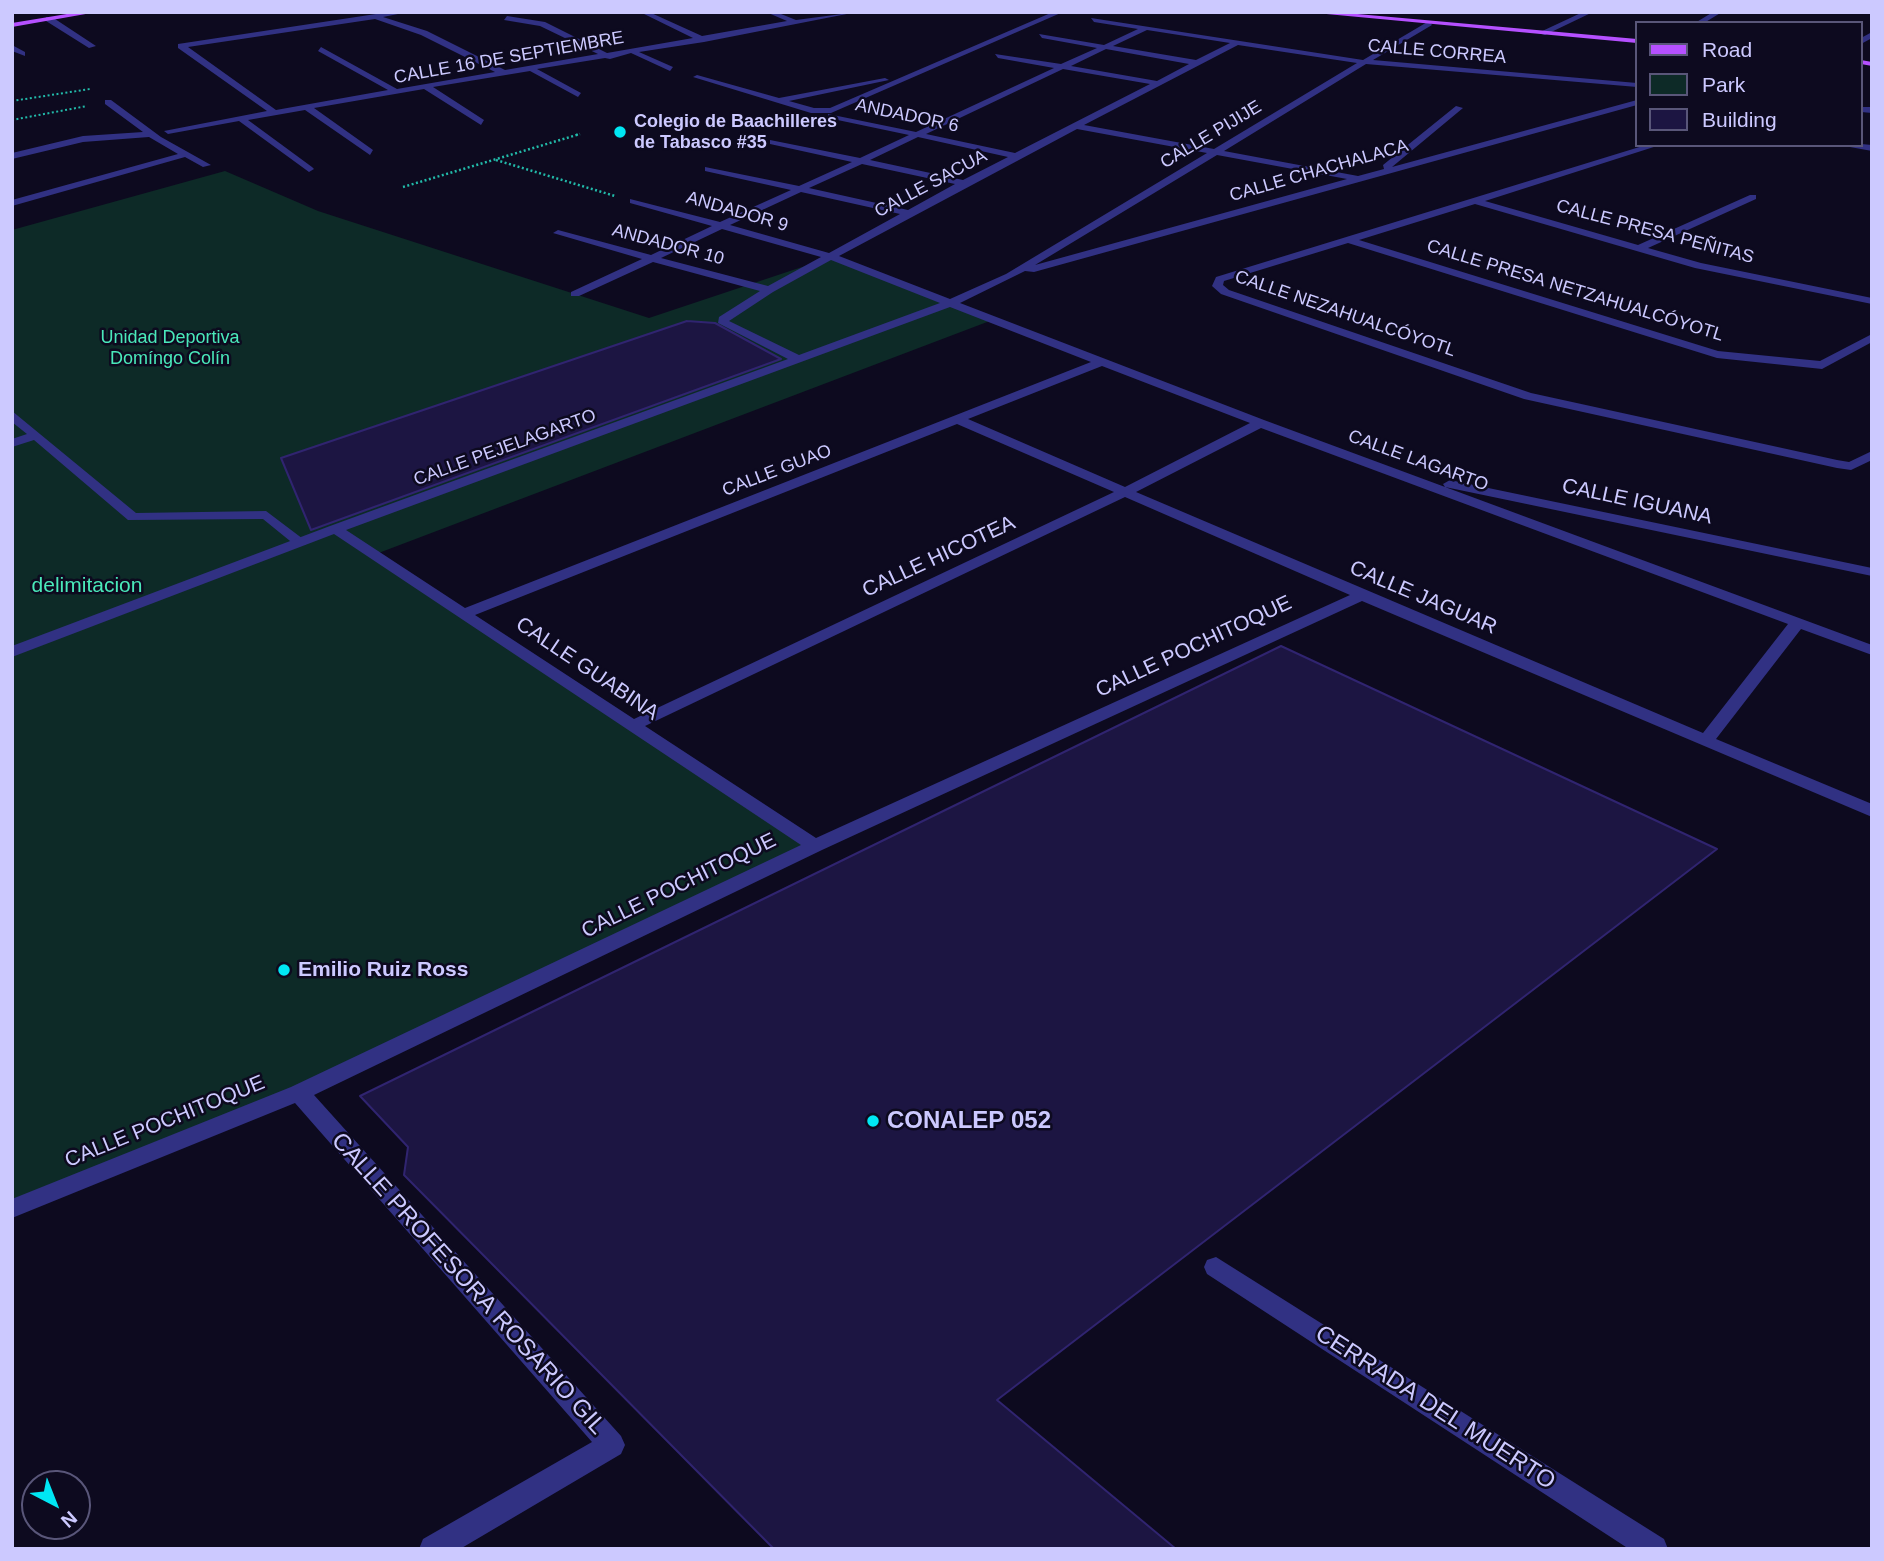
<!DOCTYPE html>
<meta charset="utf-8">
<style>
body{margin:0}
#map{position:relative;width:1884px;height:1561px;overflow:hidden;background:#0d0a1f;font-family:Helvetica,sans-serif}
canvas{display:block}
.frame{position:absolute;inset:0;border:14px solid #ccc9ff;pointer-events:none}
.legend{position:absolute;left:1635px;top:21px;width:228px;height:126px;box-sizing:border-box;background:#0d0a1f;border:2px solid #595679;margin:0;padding:9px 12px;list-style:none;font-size:21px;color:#ccc9ff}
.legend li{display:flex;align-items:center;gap:14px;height:35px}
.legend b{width:35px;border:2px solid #595679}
.north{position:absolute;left:21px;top:1470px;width:70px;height:70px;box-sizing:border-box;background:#0d0a1f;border:2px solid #595679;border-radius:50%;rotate:138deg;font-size:19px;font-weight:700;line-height:28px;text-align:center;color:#ccc9ff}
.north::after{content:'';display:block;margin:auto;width:24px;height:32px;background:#00e7f4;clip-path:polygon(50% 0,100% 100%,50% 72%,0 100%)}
</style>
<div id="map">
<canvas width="1884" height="1561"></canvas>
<div class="frame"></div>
<ul class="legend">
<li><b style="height:9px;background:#b550ff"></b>Road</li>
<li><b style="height:19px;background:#0d2a27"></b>Park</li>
<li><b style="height:19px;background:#1c1542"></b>Building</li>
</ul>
<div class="north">N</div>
</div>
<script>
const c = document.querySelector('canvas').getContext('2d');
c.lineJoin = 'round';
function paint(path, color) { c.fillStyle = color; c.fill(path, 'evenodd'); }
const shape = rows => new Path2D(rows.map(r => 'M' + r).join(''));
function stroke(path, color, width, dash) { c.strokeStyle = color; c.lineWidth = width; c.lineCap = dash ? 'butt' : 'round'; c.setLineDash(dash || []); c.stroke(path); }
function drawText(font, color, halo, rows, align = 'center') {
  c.font = font + ' Helvetica,sans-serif'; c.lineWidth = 5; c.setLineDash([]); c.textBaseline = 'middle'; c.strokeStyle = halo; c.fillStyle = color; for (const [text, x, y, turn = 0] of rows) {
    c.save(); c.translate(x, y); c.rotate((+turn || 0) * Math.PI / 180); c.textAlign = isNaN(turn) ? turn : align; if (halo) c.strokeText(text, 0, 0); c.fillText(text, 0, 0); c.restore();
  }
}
paint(shape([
 [225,171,318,211,649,318,832,257,995,319,376,554,815,846,299,1093,12,1209,12,230]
]), '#0d2a27');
const building = shape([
 [687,321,715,323,781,359,311,530,281,458,687,321],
 [1281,646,1717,849,997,1400,1176,1549,774,1549,404,1175,408,1147,360,1096,1281,646]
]);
paint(building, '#1c1542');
stroke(building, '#302470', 2);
stroke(shape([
 [12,101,90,89],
 [12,120,87,106],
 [576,135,580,134]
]), '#22baa9', 2, [2, 2.5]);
stroke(shape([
 [496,160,615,196],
 [403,187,580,134]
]), '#22baa9', 2.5, [2, 2.5]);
paint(shape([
 [1053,12,1063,12,831,113,811,113,693,77,697,75,779,98,885,78,889,80,789,101,814,108,830,108,1053,12],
 [12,411,136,513,266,511,307,542,305,545,295,545,263,519,128,520,34,440,12,447,12,439,27,434,12,422,12,411]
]), '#313183');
paint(shape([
 [389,12,408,12,383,17,427,31,505,70,598,54,540,26,504,20,507,16,545,22,607,53,693,38,640,12,649,12,702,36,787,21,766,12,776,12,796,20,857,12,704,42,639,52,673,67,670,71,631,53,610,59,605,58,537,69,581,93,578,97,530,71,433,87,484,120,481,125,424,89,314,108,373,150,370,155,305,110,248,120,312,167,314,169,309,172,239,121,168,134,164,131,267,111,178,48,178,44,389,12],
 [375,19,421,35,495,72,397,89,321,47,318,51,388,90,276,110,188,47,375,19],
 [1583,12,1593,12,1545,35,1538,33,1583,12],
 [1713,12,1722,12,1704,23,1695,23,1713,12],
 [46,17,52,17,96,46,89,48,46,21,46,17],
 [1091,18,1363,60,1429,21,1432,25,1373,60,1637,83,1637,87,1366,64,1224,151,1358,176,1384,169,1383,165,1456,106,1463,108,1392,167,1637,100,1637,105,1034,272,1025,271,960,303,1264,420,1872,645,1872,655,1801,629,1716,739,1872,804,1872,817,1362,601,822,850,314,1095,621,1436,625,1445,621,1454,460,1549,419,1549,423,1539,592,1442,295,1103,12,1218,12,1199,291,1087,801,845,334,534,12,657,12,646,330,526,788,359,718,323,719,317,760,291,653,262,579,296,571,296,571,292,642,259,553,233,558,230,651,255,712,226,630,203,630,199,720,222,791,190,705,171,705,167,799,186,852,162,770,144,770,140,860,158,909,135,828,118,828,114,916,132,1054,68,998,58,995,54,1061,64,1097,48,1042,38,1039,34,1104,45,1138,29,1094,22,1091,18],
 [1147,30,1230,43,1196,60,1113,46,1147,30],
 [1238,45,1357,63,1214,149,1084,125,1238,45],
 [1106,49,1189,64,1157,81,1071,66,1106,49],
 [1063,69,1150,84,1015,153,926,134,1063,69],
 [1077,129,1207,153,1006,274,950,299,839,256,1077,129],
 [918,137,1008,157,963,180,870,160,918,137],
 [1217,155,1347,179,1035,265,1217,155],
 [862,164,955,184,908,210,809,188,862,164],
 [801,192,900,214,829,253,730,225,801,192],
 [722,229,821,257,768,286,661,258,722,229],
 [831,260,940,303,799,355,729,321,773,292,831,260],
 [950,307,1091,362,465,608,346,530,950,307],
 [1102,366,1250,423,1125,487,968,419,1102,366],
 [957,424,1114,492,634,719,475,615,957,424],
 [1261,428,1788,624,1703,733,1136,492,1261,428],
 [1125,497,1350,595,816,838,645,726,1125,497],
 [1872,32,1872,38,1861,44,1861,38,1872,32],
 [12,45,25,52,25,56,12,51,12,45],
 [105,100,111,100,161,137,211,165,203,167,185,157,12,206,12,200,178,154,149,137,83,142,12,159,12,153,83,136,143,132,105,104,105,100],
 [1861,107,1872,107,1872,113,1861,112,1861,107],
 [1861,144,1872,145,1872,151,1839,145,1861,144],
 [1646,145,1660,145,1485,201,1638,245,1750,195,1756,195,1756,199,1648,248,1701,263,1872,298,1872,304,1695,268,1475,204,1359,240,1718,351,1820,361,1872,334,1872,342,1822,369,1717,358,1348,243,1224,281,1223,285,1229,290,1531,393,1837,460,1849,462,1872,451,1872,460,1851,470,1837,468,1524,399,1221,294,1212,286,1216,277,1646,145],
 [1450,480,1872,568,1872,576,1445,487,1443,484,1450,480],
 [1216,1257,1664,1539,1668,1549,1629,1549,1207,1274,1204,1267,1207,1260,1216,1257]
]), '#313183');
paint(shape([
 [79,12,97,12,12,27,12,23,79,12],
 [1305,12,1335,12,1637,39,1637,43,1305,12],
 [1861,60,1872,62,1872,66,1861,64,1861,60]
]), '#b550ff');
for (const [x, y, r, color] of [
 [620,132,7,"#00e7f4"],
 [284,970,7,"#00e7f4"],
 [873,1121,7,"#00e7f4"]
]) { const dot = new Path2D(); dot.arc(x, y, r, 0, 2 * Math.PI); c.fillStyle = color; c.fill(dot); stroke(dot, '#0d0a1f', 2.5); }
drawText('18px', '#ccc9ff', '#0d0a1f', [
 ["CALLE CORREA",1437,52,5],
 ["CALLE 16 DE SEPTIEMBRE",509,58,-10],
 ["ANDADOR 6",907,116,12],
 ["CALLE PIJIJE",1211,135,-31],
 ["CALLE CHACHALACA",1319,171,-16],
 ["CALLE SACUA",931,184,-28],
 ["ANDADOR 9",737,212,16],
 ["CALLE PRESA PEÑITAS",1655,232,15],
 ["ANDADOR 10",668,245,15],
 ["CALLE PRESA NETZAHUALCÓYOTL",1575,291,17],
 ["CALLE NEZAHUALCÓYOTL",1345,314,19],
 ["CALLE PEJELAGARTO",505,448,-20],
 ["CALLE LAGARTO",1418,461,20],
 ["CALLE GUAO",777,471,-21]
]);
drawText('bold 18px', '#ccc9ff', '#0d0a1f', [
 ["Colegio de Baachilleres",634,122],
 ["de Tabasco #35",634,143]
], 'left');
drawText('18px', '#4ae9ba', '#0d0a1f', [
 ["Unidad Deportiva",170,338],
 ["Domíngo Colín",170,359]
]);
drawText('21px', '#ccc9ff', '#0d0a1f', [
 ["CALLE IGUANA",1637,502,12],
 ["CALLE HICOTEA",939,557,-25],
 ["CALLE JAGUAR",1423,598,23],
 ["CALLE POCHITOQUE",1194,647,-25],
 ["CALLE GUABINA",587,669,34],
 ["CALLE POCHITOQUE",679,886,-26],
 ["CALLE POCHITOQUE",165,1122,-22]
]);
drawText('21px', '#4ae9ba', '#0d0a1f', [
 ["delimitacion",87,586]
]);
drawText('bold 21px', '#ccc9ff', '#0d0a1f', [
 ["Emilio Ruiz Ross",298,970]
], 'left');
drawText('bold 24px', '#ccc9ff', '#0d0a1f', [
 ["CONALEP 052",887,1121]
], 'left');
drawText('24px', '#ccc9ff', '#0d0a1f', [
 ["CALLE PROFESORA ROSARIO GIL",468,1284,48],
 ["CERRADA DEL MUERTO",1435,1408,33]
]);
</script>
